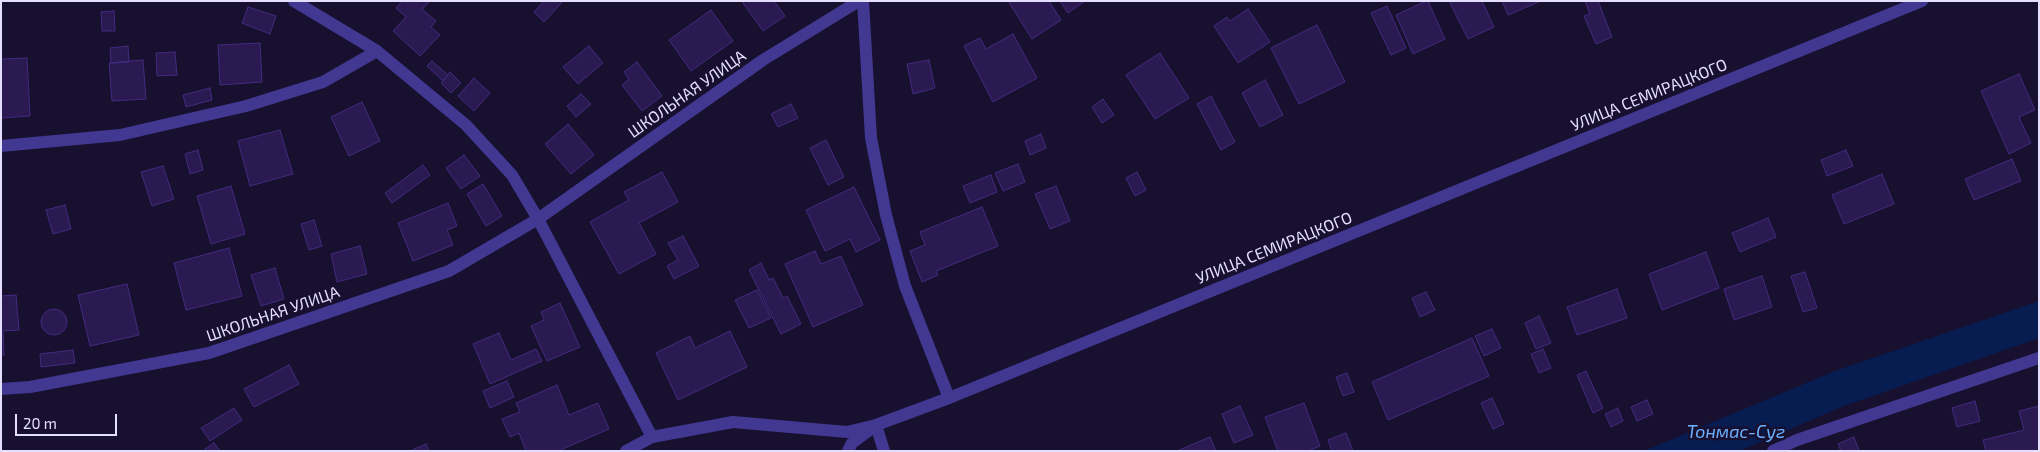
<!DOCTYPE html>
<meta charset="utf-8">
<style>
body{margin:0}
#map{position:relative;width:2040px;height:452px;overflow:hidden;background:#18102f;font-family:"Exo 2",sans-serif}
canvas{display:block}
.frame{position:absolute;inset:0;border:2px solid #e4deff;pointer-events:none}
.scale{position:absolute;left:15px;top:414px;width:102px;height:22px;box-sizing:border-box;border:2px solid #e4deff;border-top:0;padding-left:6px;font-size:15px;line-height:18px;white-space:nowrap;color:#e4deff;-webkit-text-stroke:4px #18102f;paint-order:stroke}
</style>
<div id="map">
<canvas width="2040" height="452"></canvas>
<div class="frame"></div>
<div class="scale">20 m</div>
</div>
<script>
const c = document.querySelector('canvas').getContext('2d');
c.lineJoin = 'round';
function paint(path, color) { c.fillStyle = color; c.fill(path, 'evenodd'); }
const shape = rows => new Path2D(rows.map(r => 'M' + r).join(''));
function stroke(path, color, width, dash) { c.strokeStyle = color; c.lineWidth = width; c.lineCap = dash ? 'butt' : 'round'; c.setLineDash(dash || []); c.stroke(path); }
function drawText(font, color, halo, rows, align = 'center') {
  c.font = font + ' "Exo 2",sans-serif'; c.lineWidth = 5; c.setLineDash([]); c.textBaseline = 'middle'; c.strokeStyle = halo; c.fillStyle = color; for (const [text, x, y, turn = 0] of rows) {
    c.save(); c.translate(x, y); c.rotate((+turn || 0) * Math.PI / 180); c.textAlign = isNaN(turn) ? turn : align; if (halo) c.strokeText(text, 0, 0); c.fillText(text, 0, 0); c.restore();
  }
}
paint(shape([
 [2039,301,2039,338,1844,406,1739,451,1644,451,1835,371]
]), '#071c51');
const building = shape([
 [402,1,430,1,422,9,436,21,431,27,440,35,420,56,393,31,406,17,396,8,402,1],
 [544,1,563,1,544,22,534,12,544,1],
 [745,1,774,1,785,16,763,31,743,3,745,1],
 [1008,1,1049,1,1061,20,1032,39,1008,1],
 [1060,1,1085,1,1068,13,1060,1],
 [1426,1,1428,1,1445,39,1413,54,1396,15,1426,1],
 [1449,1,1482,1,1494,27,1468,39,1449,1],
 [1502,1,1541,1,1508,15,1502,1],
 [1585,1,1598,1,1612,37,1596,44,1584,16,1590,14,1585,1],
 [1387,6,1406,48,1391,55,1371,13,1387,6],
 [248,7,276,16,270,34,242,23,248,7],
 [1248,9,1270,42,1238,63,1214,26,1227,17,1230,21,1248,9],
 [711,10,733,41,691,71,669,40,711,10],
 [114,11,115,31,102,31,101,12,114,11],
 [1317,25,1345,82,1299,104,1271,48,1317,25],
 [1013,34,1037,78,993,102,964,46,980,38,986,49,1013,34],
 [260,43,262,82,220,85,218,45,260,43],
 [128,46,129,62,111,63,110,48,128,46],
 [589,46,603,63,578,84,563,67,589,46],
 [175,52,177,75,157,76,156,53,175,52],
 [1160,53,1189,98,1155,119,1126,75,1160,53],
 [27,58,30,116,1,118,1,59,27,58],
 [143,60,146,99,112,101,109,63,143,60],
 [929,60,935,88,913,94,907,64,929,60],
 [432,61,448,75,443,81,427,66,432,61],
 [637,62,662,96,642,111,622,85,629,79,624,72,637,62],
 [450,72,461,83,451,93,441,83,450,72],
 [2019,74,2035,110,2019,117,2031,143,2009,154,1981,91,2019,74],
 [474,78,490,93,474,111,458,96,474,78],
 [1265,80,1283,115,1260,127,1242,93,1265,80],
 [210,88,212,100,186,107,183,95,210,88],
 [581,94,591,104,576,117,567,106,581,94],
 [1211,96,1235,142,1221,150,1197,104,1211,96],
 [1103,99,1114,115,1102,123,1092,107,1103,99],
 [362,102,380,141,349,156,331,117,362,102],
 [791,104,798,118,778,127,771,114,791,104],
 [568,124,594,155,571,174,545,144,568,124],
 [280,130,293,174,250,186,238,141,280,130],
 [1041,134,1046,148,1030,155,1025,141,1041,134],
 [826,140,844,177,828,185,810,148,826,140],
 [198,150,203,170,190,174,185,154,198,150],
 [1846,150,1853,166,1827,176,1821,160,1846,150],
 [464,155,480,176,461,189,446,168,464,155],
 [2012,159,2021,181,1974,200,1965,179,2012,159],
 [1018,164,1025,182,1003,191,995,173,1018,164],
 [423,165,430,175,392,203,385,193,423,165],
 [163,166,174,199,152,206,141,172,163,166],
 [662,172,678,202,639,223,656,254,619,274,590,222,629,200,624,192,662,172],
 [1137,172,1146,190,1135,196,1126,178,1137,172],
 [1882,174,1894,204,1844,224,1832,195,1882,174],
 [991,175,997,192,970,203,963,186,991,175],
 [483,184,502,216,486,226,467,194,483,184],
 [231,186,245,234,211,244,197,196,231,186],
 [1056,186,1070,221,1050,229,1035,194,1056,186],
 [854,187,880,240,856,252,850,239,825,251,806,210,854,187],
 [448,203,457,226,447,230,453,245,413,261,398,223,448,203],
 [65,205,71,229,53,234,46,210,65,205],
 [982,207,998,246,936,271,938,275,922,282,910,251,925,245,920,232,982,207],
 [1768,218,1776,237,1740,252,1732,233,1768,218],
 [314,220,322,246,309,250,301,224,314,220],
 [683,236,699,266,674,279,667,266,678,260,668,243,683,236],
 [360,246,367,274,337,282,331,254,360,246],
 [229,248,242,296,186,310,174,263,229,248],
 [815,251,821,264,841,256,863,305,813,327,785,264,815,251],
 [1706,252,1719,288,1662,310,1649,274,1706,252],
 [761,263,769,280,773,278,783,298,787,296,801,324,781,334,749,270,761,263],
 [275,268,284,299,261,306,251,275,275,268],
 [1805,272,1817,308,1803,312,1791,276,1805,272],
 [1762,276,1772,307,1734,320,1724,289,1762,276],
 [127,284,139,335,90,346,78,295,127,284],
 [1617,289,1627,318,1577,335,1567,307,1617,289],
 [757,290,771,318,749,328,735,300,757,290],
 [1426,292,1435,310,1420,317,1412,298,1426,292],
 [16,295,19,330,3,331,4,355,1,355,1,296,16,295],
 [560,303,580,347,547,361,531,326,544,320,541,312,560,303],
 '41 322a13 13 0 1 1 26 0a13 13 0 1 1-26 0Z',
 [1539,316,1551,343,1536,349,1525,323,1539,316],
 [1492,329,1501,348,1484,356,1475,336,1492,329],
 [730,331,747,367,678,400,656,353,690,336,695,348,730,331],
 [499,333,511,360,536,349,542,361,490,384,473,344,499,333],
 [1472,338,1489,376,1388,420,1372,382,1472,338],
 [1543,349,1551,368,1539,373,1531,354,1543,349],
 [73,350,75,363,41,367,40,354,73,350],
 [289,365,299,384,254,407,244,389,289,365],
 [1586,371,1603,408,1593,413,1577,375,1586,371],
 [1347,373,1354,392,1343,396,1336,377,1347,373],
 [507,381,514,397,490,408,483,391,507,381],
 [557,385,569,415,598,403,609,429,558,451,526,451,519,433,510,437,502,419,520,412,516,403,557,385],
 [1492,398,1504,424,1493,429,1481,403,1492,398],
 [1647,400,1653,414,1637,421,1631,407,1647,400],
 [1975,401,1980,421,1957,427,1952,408,1975,401],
 [1304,403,1320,446,1308,451,1278,451,1265,417,1304,403],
 [1240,406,1253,435,1234,443,1222,414,1240,406],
 [2039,406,2039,451,1986,451,1983,440,2024,430,2019,411,2039,406],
 [234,408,242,420,210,441,201,428,234,408],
 [1618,408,1623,421,1611,427,1605,414,1618,408],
 [1346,433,1353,451,1332,451,1328,440,1346,433],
 [1210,437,1216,451,1177,451,1210,437],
 [1854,437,1859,451,1841,451,1838,444,1854,437],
 [214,443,220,451,206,451,205,449,214,443],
 [426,444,429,451,410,451,426,444]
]);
paint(building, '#2a1a51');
stroke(building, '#422b7f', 1);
stroke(shape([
 [863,1,871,138,886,215,905,286,949,398],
 [876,425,884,451],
 [1773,451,1797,440,2039,358]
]), '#423891', 12);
stroke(shape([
 [294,1,377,51,466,125,512,175,538,219,652,437],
 [1,146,120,135,246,106,323,82,377,51],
 [1,389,30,387,209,353,449,271,538,219,763,60,859,1],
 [626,451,652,437,733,422,847,432,876,425,949,398,1922,1],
 [848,451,852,443,871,429]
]), '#423891', 12);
drawText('16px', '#e4deff', '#18102f', [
 ["ШКОЛЬНАЯ УЛИЦА",687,94,-35],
 ["УЛИЦА СЕМИРАЦКОГО",1649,95,-22],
 ["УЛИЦА СЕМИРАЦКОГО",1274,248,-22],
 ["ШКОЛЬНАЯ УЛИЦА",273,314,-19]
]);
drawText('italic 18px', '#6cb0ff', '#18102f', [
 ["Тонмас-Суг",1736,432]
]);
</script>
